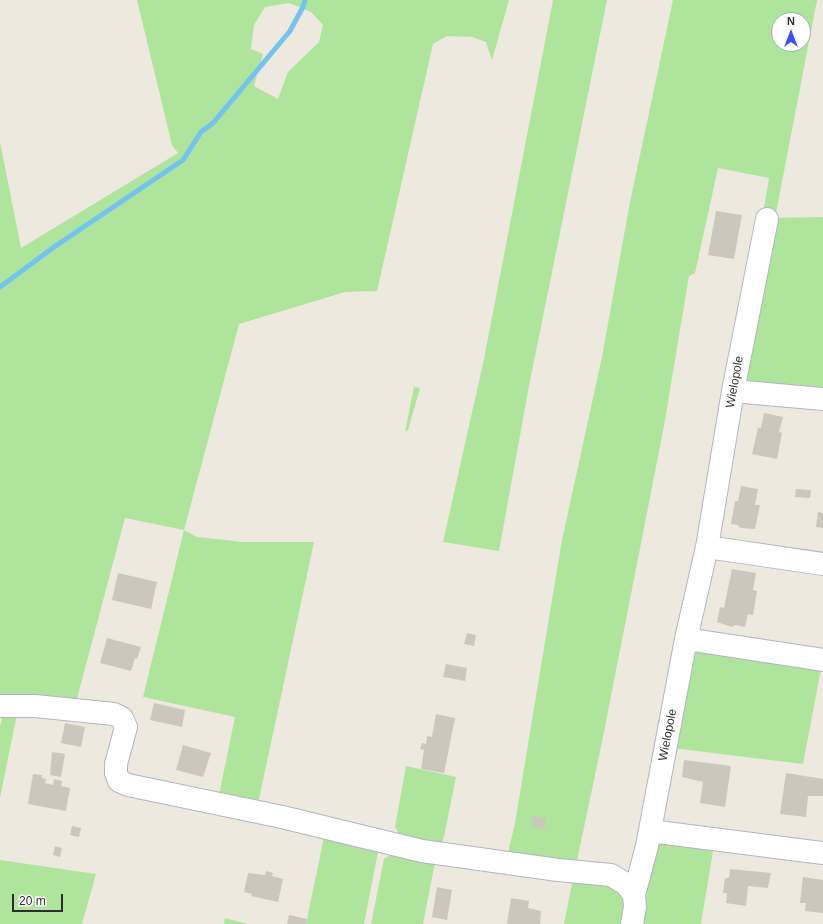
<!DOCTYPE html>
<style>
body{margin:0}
#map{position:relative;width:823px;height:924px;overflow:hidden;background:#eee9df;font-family:Helvetica,sans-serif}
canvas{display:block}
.north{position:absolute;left:771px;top:12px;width:40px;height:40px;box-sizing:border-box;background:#fff;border:1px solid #ababab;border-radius:50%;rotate:0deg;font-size:11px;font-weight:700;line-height:16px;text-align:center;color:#2d2d2d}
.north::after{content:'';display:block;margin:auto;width:14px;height:18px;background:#3f50fb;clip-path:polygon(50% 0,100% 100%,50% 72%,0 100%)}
.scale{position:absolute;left:12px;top:894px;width:51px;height:18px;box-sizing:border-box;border:2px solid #2d2d2d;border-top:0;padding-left:5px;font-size:12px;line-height:14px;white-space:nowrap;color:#2d2d2d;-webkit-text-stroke:3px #fff;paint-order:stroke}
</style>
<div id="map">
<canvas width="823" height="924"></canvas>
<div class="north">N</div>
<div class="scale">20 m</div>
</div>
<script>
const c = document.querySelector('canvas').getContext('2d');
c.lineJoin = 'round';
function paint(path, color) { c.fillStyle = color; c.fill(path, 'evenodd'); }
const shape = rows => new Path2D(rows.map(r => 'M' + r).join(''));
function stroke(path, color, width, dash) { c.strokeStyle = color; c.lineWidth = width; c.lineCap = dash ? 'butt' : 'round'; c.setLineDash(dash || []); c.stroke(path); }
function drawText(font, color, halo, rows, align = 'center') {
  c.font = font + ' Helvetica,sans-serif'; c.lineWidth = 3.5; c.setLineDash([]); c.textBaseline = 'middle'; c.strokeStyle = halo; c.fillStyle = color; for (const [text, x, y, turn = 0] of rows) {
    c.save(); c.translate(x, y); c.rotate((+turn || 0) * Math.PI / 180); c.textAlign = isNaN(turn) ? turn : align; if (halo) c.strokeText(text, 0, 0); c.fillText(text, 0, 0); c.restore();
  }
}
paint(shape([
 [137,0,509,0,492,60,486,42,472,37,447,36,433,44,377,291,345,292,239,324,184,530,197,537,243,542,314,542,259,799,260,806,218,800,235,717,143,697,184,530,125,518,75,706,0,701,0,142,21,248,178,153,172,145],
 [289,3,311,12,323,25,319,42,288,72,278,99,254,86,263,54,251,49,254,25,265,7],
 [553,0,607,0,529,386,499,551,443,542,484,359],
 [673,0,817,0,775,218,823,217,823,392,749,382,745,377,762,219,769,178,718,168,695,273,689,276,664,426,602,742,576,865,507,857,515,823,562,540,602,357,630,202],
 [779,20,803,20,803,44,779,44],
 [414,387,420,388,408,430,405,432],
 [700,652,821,669,803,764,672,748,690,655],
 [3,714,17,714,0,798,0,726],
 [406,766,456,777,442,846,401,837,395,827],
 [325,832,374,846,378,852,364,924,306,924],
 [657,840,714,845,701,924,640,924,653,846],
 [391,854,436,857,423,924,371,924,384,859],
 [0,860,96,874,82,924,0,924],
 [576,879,613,884,627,898,627,924,564,924,572,884],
 [225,918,248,924,224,924]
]), '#aee49c');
stroke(shape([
 [0,287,54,247,183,160,201,132,213,123,290,31,303,7,305,0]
]), '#72c3f0', 5);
paint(shape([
 [716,211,742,215,734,259,708,255],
 [764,413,783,417,779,432,782,433,777,459,752,454,758,428,761,428],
 [741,486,758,489,755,505,760,505,755,529,740,528,738,525,731,524,735,501,738,501],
 [796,489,811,490,810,498,795,497],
 [818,512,823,513,823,528,816,527],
 [732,569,756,573,753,590,757,591,753,615,748,614,745,627,735,625,732,627,717,622,720,607,724,608],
 [118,573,157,582,151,609,112,600],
 [467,633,476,635,474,646,464,644],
 [107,638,141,647,137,659,135,658,131,671,100,663],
 [446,664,467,668,465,681,443,677],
 [154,703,185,710,182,727,150,720],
 [436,714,455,718,444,773,421,769,424,750,420,749,422,743,426,744,427,736,432,737],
 [65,723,85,727,81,747,61,743],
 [183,745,211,753,203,777,176,770],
 [52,752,65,754,61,777,50,775],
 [684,760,731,766,725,807,700,803,703,782,682,777],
 [786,773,823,779,823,796,808,796,806,817,780,814],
 [33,774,42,775,42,778,46,779,45,783,53,785,54,779,62,781,61,786,70,788,66,811,28,804],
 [533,816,546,819,544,829,531,827],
 [72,826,81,828,79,837,70,835],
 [55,846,62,848,60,857,53,855],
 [730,869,771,873,768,888,748,886,746,906,726,903,727,893,723,893,725,878,729,878],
 [266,871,273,873,272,876,283,879,278,902,251,896,252,894,244,892,248,873,265,875],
 [803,877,823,880,823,913,805,911,806,903,800,903],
 [437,887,452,890,447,920,432,917],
 [511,898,529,901,528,908,541,911,540,924,507,924],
 [289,915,307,919,306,924,287,924]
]), '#cac7bd');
const minor = shape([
 [733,391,823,399],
 [707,547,823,564],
 [686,639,823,660],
 [0,706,35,706,114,714,122,718,126,727,116,764,116,773,119,781,128,785,282,817,422,851,558,870,611,875,626,884,634,895,635,907,632,924],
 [650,831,823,853],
 [634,895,647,846,686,639,707,547,733,391,767,219]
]);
stroke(minor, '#b3b4c0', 24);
stroke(minor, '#fff', 22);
drawText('12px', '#2d2d2d', '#fff', [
 ["Wielopole",735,382,-80],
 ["Wielopole",668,735,-79]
]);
</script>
